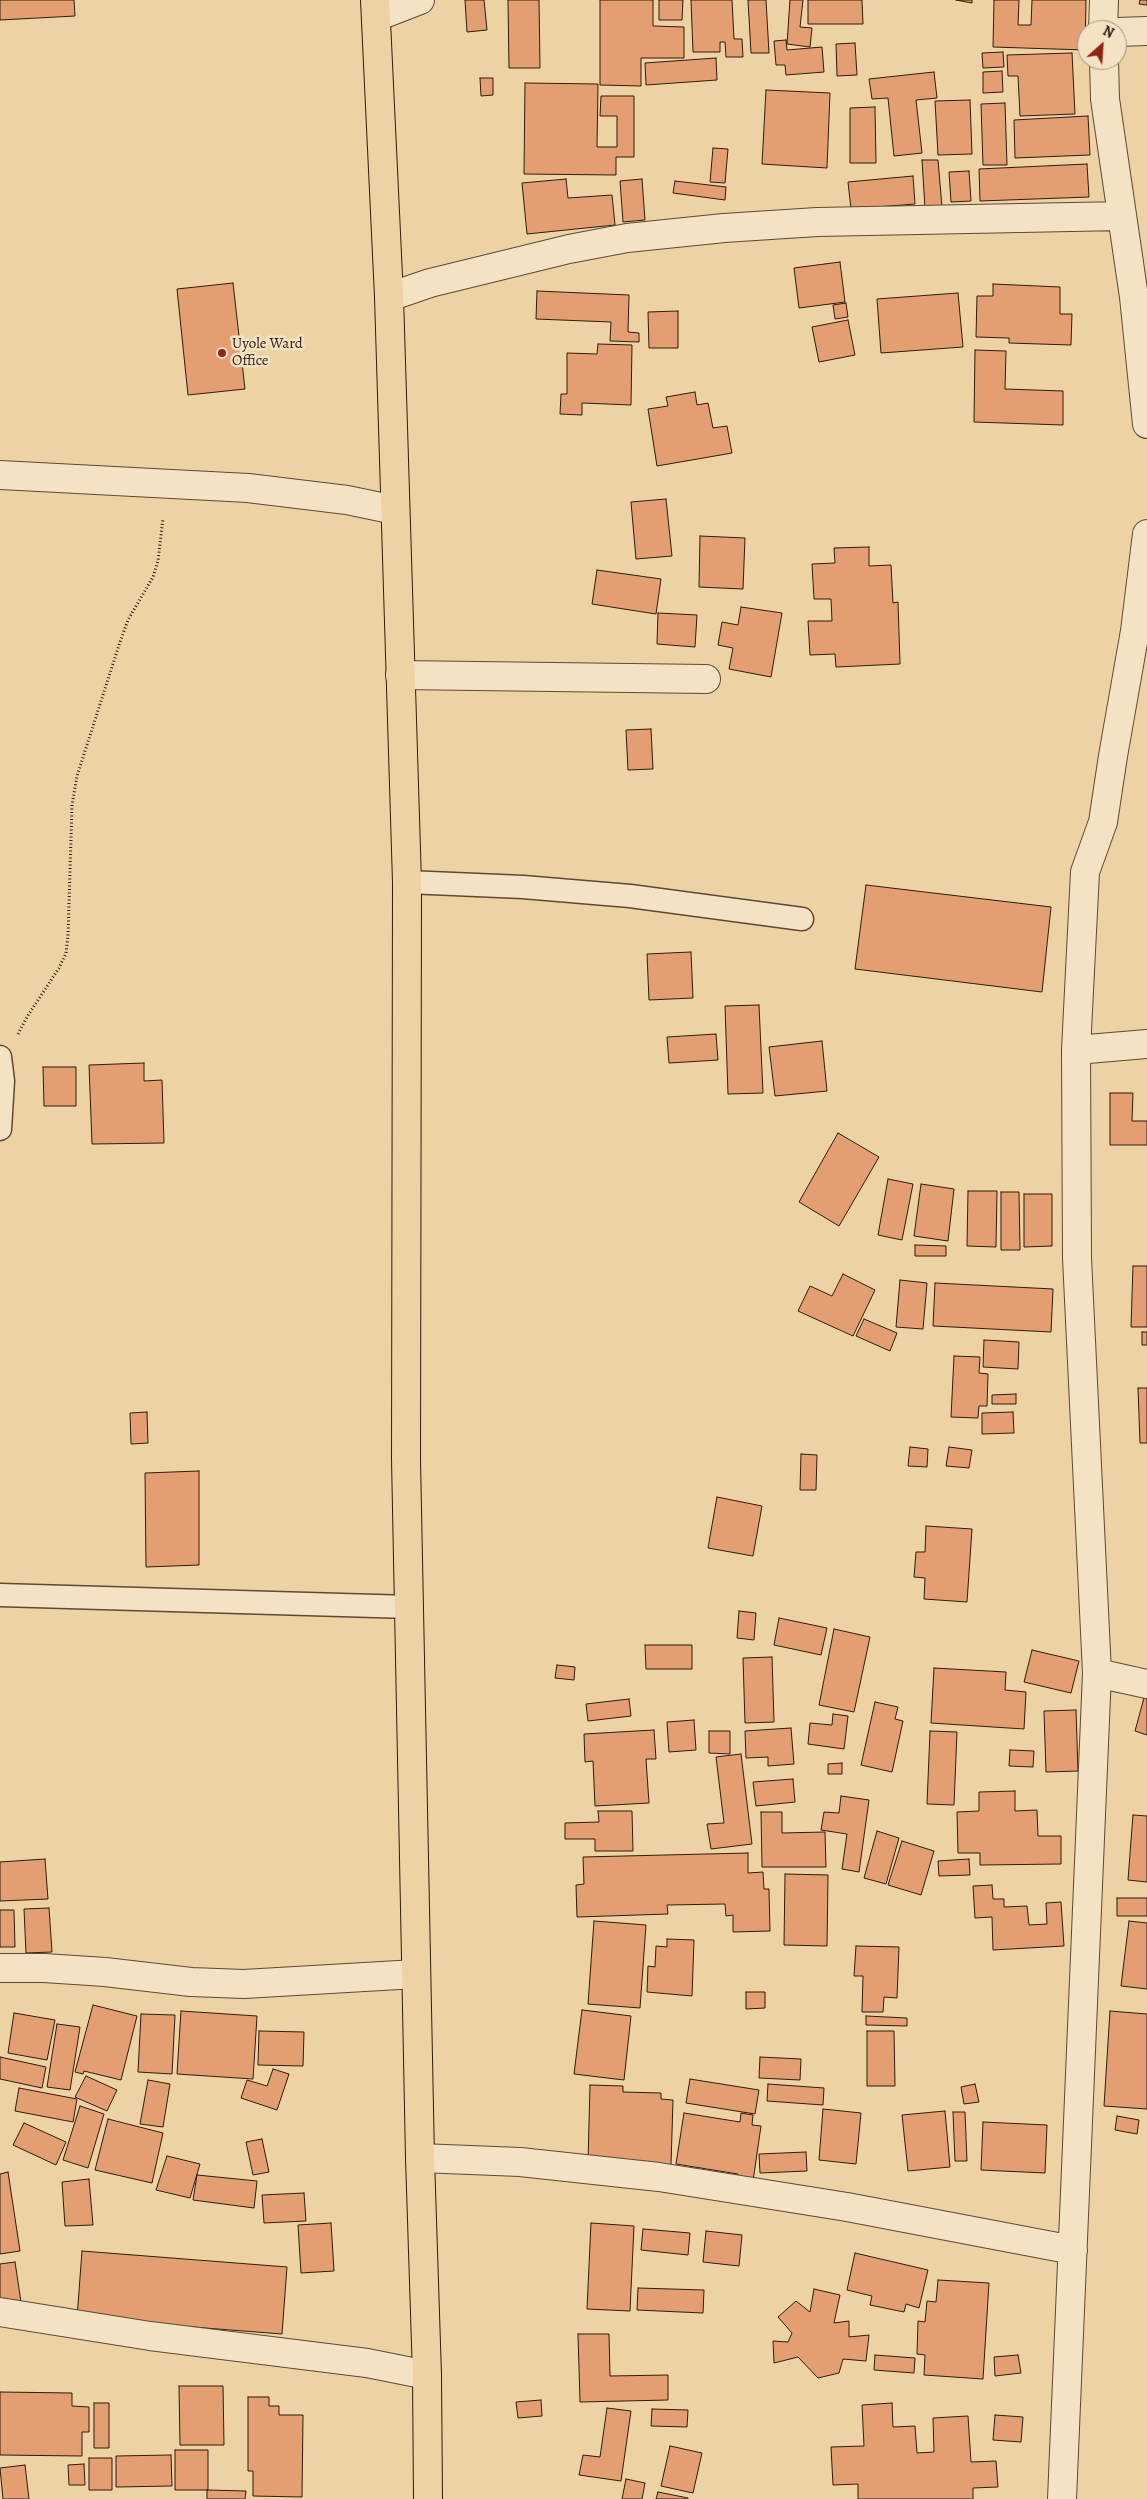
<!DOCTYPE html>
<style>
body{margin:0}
#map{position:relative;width:1147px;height:2499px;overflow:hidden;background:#edd2a4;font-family:Alegreya,serif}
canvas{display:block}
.north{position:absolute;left:1077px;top:20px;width:50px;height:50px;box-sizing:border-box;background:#f3e2c4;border:1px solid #a5927c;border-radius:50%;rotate:26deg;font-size:14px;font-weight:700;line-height:20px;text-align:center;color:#2f1b0f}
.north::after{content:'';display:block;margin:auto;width:18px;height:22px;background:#8f2418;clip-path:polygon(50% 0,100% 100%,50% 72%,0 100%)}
</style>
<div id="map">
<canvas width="1147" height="2499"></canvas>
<div class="north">N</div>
</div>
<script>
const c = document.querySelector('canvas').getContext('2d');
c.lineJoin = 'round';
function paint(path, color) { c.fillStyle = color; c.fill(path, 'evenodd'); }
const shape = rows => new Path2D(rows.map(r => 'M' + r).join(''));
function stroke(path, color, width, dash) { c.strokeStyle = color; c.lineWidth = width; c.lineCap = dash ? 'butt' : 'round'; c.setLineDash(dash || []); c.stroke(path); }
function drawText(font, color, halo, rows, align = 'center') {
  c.font = font + ' Alegreya,serif'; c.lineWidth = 5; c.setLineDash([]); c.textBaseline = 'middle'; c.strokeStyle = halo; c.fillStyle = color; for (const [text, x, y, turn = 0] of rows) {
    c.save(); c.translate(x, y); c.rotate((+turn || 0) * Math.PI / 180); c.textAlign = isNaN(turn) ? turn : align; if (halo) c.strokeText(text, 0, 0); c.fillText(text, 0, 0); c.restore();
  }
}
const building = shape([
 [0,0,74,0,75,16,0,20,0,0],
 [465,0,484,0,487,30,467,32,465,0],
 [508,0,539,0,540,68,509,68,508,0],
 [600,0,653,0,653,26,684,27,684,58,641,58,641,86,600,85,600,0],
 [659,0,683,0,682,20,659,20,659,0],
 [691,0,732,0,734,39,742,39,743,57,726,57,725,42,720,42,720,52,693,52,691,0],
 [748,0,766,0,769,53,751,53,748,0],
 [790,0,803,0,800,27,812,28,810,47,787,44,790,0],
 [808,0,862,0,863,24,808,24,808,0],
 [956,0,972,0,972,3,956,0],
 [994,0,1019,0,1018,25,1031,25,1032,0,1086,0,1085,50,993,47,994,0],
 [1140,0,1147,0,1147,5,1139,4,1140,0],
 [786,40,787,50,822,47,824,72,786,75,785,65,776,65,774,41,786,40],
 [855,43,857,75,837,76,836,44,855,43],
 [1003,52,1004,67,983,68,982,53,1003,52],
 [1072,53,1075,114,1020,116,1018,76,1008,76,1007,55,1072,53],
 [716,58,717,80,646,85,645,63,716,58],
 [1002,71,1003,92,983,93,983,72,1002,71],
 [934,72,937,98,916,100,922,153,894,156,888,98,872,99,869,79,934,72],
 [480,78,493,78,493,95,481,96,480,78],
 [525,83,598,84,597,147,617,147,617,116,600,116,601,96,634,96,634,157,616,157,616,175,524,174,525,83],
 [766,90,830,93,827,168,762,164,766,90],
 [970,100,972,154,938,155,935,101,970,100],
 [1005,103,1007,165,983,165,981,104,1005,103],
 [875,107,876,163,850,163,850,108,875,107],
 [1088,116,1090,155,1015,158,1014,120,1088,116],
 [713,148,728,149,725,183,710,182,713,148],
 [922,160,938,160,942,207,925,208,922,160],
 [1087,164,1089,197,980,201,979,169,1087,164],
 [969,171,971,201,951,202,949,172,969,171],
 [913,176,915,204,851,209,848,182,913,176],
 [566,179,568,198,612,195,615,225,527,234,522,183,566,179],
 [642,179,645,220,623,222,620,181,642,179],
 [675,181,726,187,725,200,673,193,675,181],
 [840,262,845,302,799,308,794,268,840,262],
 [233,283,245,389,188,395,177,289,233,283],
 [993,284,1060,287,1060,314,1072,314,1071,345,1009,343,1009,338,976,337,977,296,993,296,993,284],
 [537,291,629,295,628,332,639,333,639,342,610,341,611,322,536,319,537,291],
 [958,293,963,347,881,353,877,299,958,293],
 [846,303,848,317,835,319,833,305,846,303],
 [678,311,678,348,649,348,648,312,678,311],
 [848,320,855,355,819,362,812,327,848,320],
 [598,344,632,345,631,405,582,403,582,415,560,414,561,394,567,394,567,353,597,354,598,344],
 [975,350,1006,351,1005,389,1063,391,1063,425,974,422,975,350],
 [695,392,697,405,708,403,713,428,727,426,732,453,657,466,648,409,668,406,666,397,695,392],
 [666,499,672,556,636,559,631,502,666,499],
 [700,536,745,538,743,589,699,587,700,536],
 [869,547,869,566,891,565,893,603,898,602,900,664,836,667,835,654,810,655,808,621,832,621,831,599,814,599,812,564,835,563,834,548,869,547],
 [597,570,661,579,656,614,592,604,597,570],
 [741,607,782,613,771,677,729,669,733,648,718,645,722,622,738,625,741,607],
 [658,613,697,615,695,647,657,644,658,613],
 [651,729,653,769,628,770,626,730,651,729],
 [866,885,1051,907,1042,992,855,969,866,885],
 [691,952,693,998,649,1000,647,954,691,952],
 [759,1005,763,1093,728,1094,725,1006,759,1005],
 [716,1034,718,1060,669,1063,667,1037,716,1034],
 [822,1041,827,1091,775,1096,769,1047,822,1041],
 [144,1063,144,1081,162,1080,164,1143,92,1144,89,1065,144,1063],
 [43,1067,76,1067,76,1106,44,1106,43,1067],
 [1110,1093,1133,1093,1132,1121,1147,1121,1147,1145,1110,1145,1110,1093],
 [838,1133,879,1157,839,1226,799,1202,838,1133],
 [888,1179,913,1184,902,1240,878,1235,888,1179],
 [921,1184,954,1189,948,1241,914,1236,921,1184],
 [968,1191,997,1191,996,1247,967,1246,968,1191],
 [1001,1192,1019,1192,1020,1250,1001,1250,1001,1192],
 [1024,1194,1052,1194,1052,1246,1024,1247,1024,1194],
 [915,1245,946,1246,946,1256,915,1256,915,1245],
 [1133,1266,1147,1266,1147,1327,1131,1327,1133,1266],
 [843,1274,875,1290,853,1336,798,1311,810,1286,832,1296,843,1274],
 [900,1280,927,1283,923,1329,896,1327,900,1280],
 [935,1283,1053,1289,1051,1332,933,1326,935,1283],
 [864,1319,897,1333,890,1351,856,1336,864,1319],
 [1142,1332,1147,1332,1147,1345,1142,1345,1142,1332],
 [984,1340,1019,1342,1018,1369,983,1367,984,1340],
 [954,1356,980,1357,979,1373,988,1374,987,1406,979,1406,978,1418,951,1417,954,1356],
 [1138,1388,1147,1388,1147,1443,1140,1443,1138,1388],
 [1016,1394,1016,1404,992,1404,992,1395,1016,1394],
 [147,1412,148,1443,131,1444,130,1413,147,1412],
 [1013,1412,1014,1433,982,1434,982,1413,1013,1412],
 [910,1447,928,1449,927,1467,908,1466,910,1447],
 [949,1447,972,1450,969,1468,946,1466,949,1447],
 [801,1454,817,1455,816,1490,800,1490,801,1454],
 [199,1471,199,1565,146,1567,145,1473,199,1471],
 [717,1497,762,1506,753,1556,708,1548,717,1497],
 [926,1526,972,1529,967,1602,924,1599,925,1578,914,1577,916,1552,925,1552,926,1526],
 [739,1611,756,1613,754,1640,737,1638,739,1611],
 [779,1618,827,1628,821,1655,774,1645,779,1618],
 [834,1629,870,1637,854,1712,819,1705,834,1629],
 [645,1645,692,1645,692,1669,646,1669,645,1645],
 [1032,1650,1079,1661,1071,1693,1024,1682,1032,1650],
 [772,1657,774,1722,745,1723,743,1658,772,1657],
 [557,1665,575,1667,574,1680,555,1678,557,1665],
 [934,1668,1006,1672,1005,1690,1026,1692,1024,1729,931,1723,934,1668],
 [1144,1698,1147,1699,1147,1735,1135,1731,1144,1698],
 [629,1699,631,1716,588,1721,586,1704,629,1699],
 [875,1702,898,1707,895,1719,903,1721,892,1772,861,1765,875,1702],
 [1076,1710,1078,1771,1046,1772,1044,1711,1076,1710],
 [833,1714,848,1716,844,1749,808,1744,810,1723,832,1725,833,1714],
 [694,1720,696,1750,669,1752,667,1722,694,1720],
 [791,1728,794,1764,768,1766,768,1757,746,1758,745,1731,791,1728],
 [654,1730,656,1759,646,1759,649,1803,595,1806,593,1761,585,1762,584,1734,654,1730],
 [709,1731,730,1731,730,1754,709,1753,709,1731],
 [930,1731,957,1732,954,1805,927,1804,930,1731],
 [1010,1750,1034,1751,1033,1767,1009,1766,1010,1750],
 [741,1754,752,1844,711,1849,707,1824,724,1823,716,1757,741,1754],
 [842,1763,842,1774,828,1774,828,1764,842,1763],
 [793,1779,795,1802,756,1806,753,1782,793,1779],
 [1015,1791,1015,1811,1037,1810,1038,1836,1061,1836,1061,1864,980,1865,980,1853,958,1853,957,1812,979,1811,979,1792,1015,1791],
 [841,1796,869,1800,859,1872,842,1869,847,1834,821,1830,824,1812,839,1813,841,1796],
 [598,1811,632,1811,633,1851,595,1851,595,1839,565,1839,565,1823,599,1822,598,1811],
 [761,1812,782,1812,782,1833,825,1832,826,1867,762,1867,761,1812],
 [1133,1815,1147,1816,1147,1882,1128,1880,1133,1815],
 [877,1831,899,1838,886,1884,864,1878,877,1831],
 [902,1841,934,1851,921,1895,888,1885,902,1841],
 [748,1853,748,1873,763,1872,764,1889,769,1889,770,1931,733,1932,733,1915,726,1916,725,1904,667,1905,668,1914,577,1917,576,1885,584,1884,583,1857,748,1853],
 [45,1859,48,1899,0,1901,0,1862,45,1859],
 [969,1859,970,1875,939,1876,938,1861,969,1859],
 [785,1874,828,1875,827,1946,784,1945,785,1874],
 [992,1885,993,1899,1004,1899,1004,1907,1027,1906,1029,1925,1047,1924,1046,1903,1061,1902,1064,1946,993,1950,992,1917,975,1918,973,1886,992,1885],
 [1117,1898,1147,1898,1147,1916,1117,1916,1117,1898],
 [49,1908,52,1952,26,1953,24,1909,49,1908],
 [0,1910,14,1910,15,1947,0,1947,0,1910],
 [594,1921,646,1925,640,2008,588,2004,594,1921],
 [1129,1921,1147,1923,1147,1989,1121,1986,1129,1921],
 [667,1939,694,1940,692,1996,647,1992,648,1966,655,1967,656,1946,667,1947,667,1939],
 [856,1946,899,1947,897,1998,884,1997,883,2012,862,2012,863,1976,854,1976,856,1946],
 [746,1992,765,1992,765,2008,746,2009,746,1992],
 [93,2005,137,2016,121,2080,84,2071,83,2074,75,2072,93,2005],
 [582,2010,631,2016,624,2080,574,2074,582,2010],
 [181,2011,257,2016,253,2079,177,2074,181,2011],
 [1110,2011,1147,2014,1147,2109,1104,2106,1110,2011],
 [14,2013,55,2020,47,2060,8,2053,14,2013],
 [141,2014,175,2015,172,2074,138,2072,141,2014],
 [866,2016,907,2018,907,2026,866,2025,866,2016],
 [57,2024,80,2027,70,2090,47,2087,57,2024],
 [259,2031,304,2032,303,2066,258,2065,259,2031],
 [867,2031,894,2031,895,2086,867,2086,867,2031],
 [0,2057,46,2067,42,2088,0,2079,0,2057],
 [760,2057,801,2059,800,2080,759,2078,760,2057],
 [273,2069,289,2074,277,2110,241,2098,247,2080,267,2086,273,2069],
 [86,2076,117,2090,107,2111,75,2097,86,2076],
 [690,2079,759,2090,755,2114,686,2103,690,2079],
 [148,2080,170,2084,163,2127,140,2124,148,2080],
 [768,2084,824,2088,823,2105,767,2101,768,2084],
 [975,2084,979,2102,964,2104,961,2087,975,2084],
 [590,2085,623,2086,623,2092,661,2093,661,2099,673,2100,671,2165,588,2162,590,2085],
 [19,2088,77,2099,73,2122,15,2111,19,2088],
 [80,2106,104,2114,88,2168,63,2160,80,2106],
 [823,2109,861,2113,856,2164,819,2160,823,2109],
 [945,2111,950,2167,908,2171,902,2115,945,2111],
 [953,2112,965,2112,967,2161,955,2161,953,2112],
 [684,2113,740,2122,741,2113,753,2115,752,2125,761,2126,753,2181,738,2179,738,2174,676,2164,684,2113],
 [1117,2116,1139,2120,1137,2134,1115,2130,1117,2116],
 [108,2119,163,2133,152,2183,95,2170,108,2119],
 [983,2122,1047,2125,1045,2173,981,2170,983,2122],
 [24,2123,66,2142,56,2165,13,2145,24,2123],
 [262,2139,269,2172,253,2175,246,2142,262,2139],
 [806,2152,807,2171,760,2173,759,2154,806,2152],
 [167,2156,200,2164,190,2198,156,2190,167,2156],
 [8,2172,20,2251,0,2254,0,2174,8,2172],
 [197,2175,257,2181,254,2208,193,2200,197,2175],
 [89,2179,93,2225,65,2226,62,2182,89,2179],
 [304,2193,306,2221,264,2223,262,2195,304,2193],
 [331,2223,334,2271,301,2273,298,2225,331,2223],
 [591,2223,634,2226,630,2311,587,2309,591,2223],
 [643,2229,690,2233,688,2255,641,2250,643,2229],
 [706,2231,742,2235,739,2266,703,2262,706,2231],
 [82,2251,287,2267,282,2334,77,2318,82,2251],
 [855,2253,928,2270,919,2308,906,2304,904,2312,870,2305,872,2296,847,2290,855,2253],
 [15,2262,21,2302,0,2306,0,2264,15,2262],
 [938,2280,989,2283,983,2379,924,2375,925,2355,917,2354,918,2321,925,2322,927,2301,936,2302,938,2280],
 [638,2288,704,2290,703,2313,637,2310,638,2288],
 [814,2289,840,2295,834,2323,849,2321,849,2337,869,2335,866,2361,843,2359,839,2373,818,2378,798,2357,774,2363,773,2341,788,2342,792,2333,778,2317,796,2301,810,2312,814,2289],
 [578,2334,609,2334,610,2376,668,2375,668,2400,580,2402,578,2334],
 [875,2355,915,2358,914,2373,874,2370,875,2355],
 [1018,2355,1021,2373,995,2376,994,2357,1018,2355],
 [179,2386,223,2386,224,2445,180,2445,179,2386],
 [0,2392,72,2393,72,2406,89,2407,89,2432,82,2432,82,2456,0,2455,0,2392],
 [248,2397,269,2397,269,2406,279,2406,279,2415,303,2415,302,2497,253,2496,253,2471,248,2471,248,2397],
 [541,2400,542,2416,518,2418,516,2402,541,2400],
 [94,2403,109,2403,109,2448,94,2448,94,2403],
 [892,2403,893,2427,915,2426,917,2453,934,2452,933,2418,968,2416,971,2462,996,2461,998,2487,973,2488,973,2499,858,2499,858,2484,833,2485,831,2447,864,2446,862,2405,892,2403],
 [607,2408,631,2411,621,2481,579,2475,583,2455,600,2457,607,2408],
 [652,2409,688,2410,687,2427,651,2426,652,2409],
 [995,2415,1023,2417,1021,2442,993,2440,995,2415],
 [670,2446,702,2453,693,2493,661,2486,670,2446],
 [175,2450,208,2450,208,2490,175,2490,175,2450],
 [171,2455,172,2486,116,2487,116,2456,171,2455],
 [89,2458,112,2458,112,2490,89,2490,89,2458],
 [84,2464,85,2485,69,2485,68,2465,84,2464],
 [25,2465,29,2499,3,2499,0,2468,25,2465],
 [626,2479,645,2483,642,2499,622,2499,626,2479],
 [207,2490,246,2491,245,2499,207,2499,207,2490],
 [658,2492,688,2498,688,2499,656,2499,658,2492]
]);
paint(building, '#e39f71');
stroke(building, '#2f1b0f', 1);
const service = shape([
 [407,882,523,887,630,896,802,919],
 [0,1057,3,1081,0,1129],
 [0,1595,410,1607]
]);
const minor = shape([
 [376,17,420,0],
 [1103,30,1104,0],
 [1117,32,1147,31],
 [1104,60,1105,99,1134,297,1147,424],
 [389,297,430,283,569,249,627,238,724,228,817,222,1122,216],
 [0,475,248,488,347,500,395,510],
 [400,675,706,679],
 [1076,1050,1147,1044],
 [1097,1673,1147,1684],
 [0,1968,44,1968,105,1972,191,1982,244,1984,416,1974],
 [420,2158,520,2162,659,2177,847,2207,1073,2250],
 [0,2312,150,2336,367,2363,427,2375],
 [1062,2499,1097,1673,1077,1258,1076,1050,1085,872,1103,822,1113,756,1135,631,1147,534]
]);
const trunk = shape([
 [375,0,389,297,407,882,406,1459,420,2158,427,2375,428,2499]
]);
stroke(service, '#5e4934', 25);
stroke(minor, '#5e4934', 30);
stroke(trunk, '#2f1b0f', 30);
stroke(shape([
 [18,1034,27,1017,59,968,66,953,68,936,72,805,77,776,120,642,128,620,153,577,158,561,163,518]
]), '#2f1b0f', 3, [1, 2.5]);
stroke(service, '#f3e2c4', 22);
stroke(minor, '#f3e2c4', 28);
stroke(trunk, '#edd2a4', 28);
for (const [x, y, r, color] of [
 [222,353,5,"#8f2418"]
]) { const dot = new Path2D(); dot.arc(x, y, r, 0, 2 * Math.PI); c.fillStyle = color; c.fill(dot); stroke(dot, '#f3e2c4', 2); }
drawText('15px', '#2f1b0f', '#f3e2c4', [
 ["Uyole Ward",232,344],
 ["Office",232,361]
], 'left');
</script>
